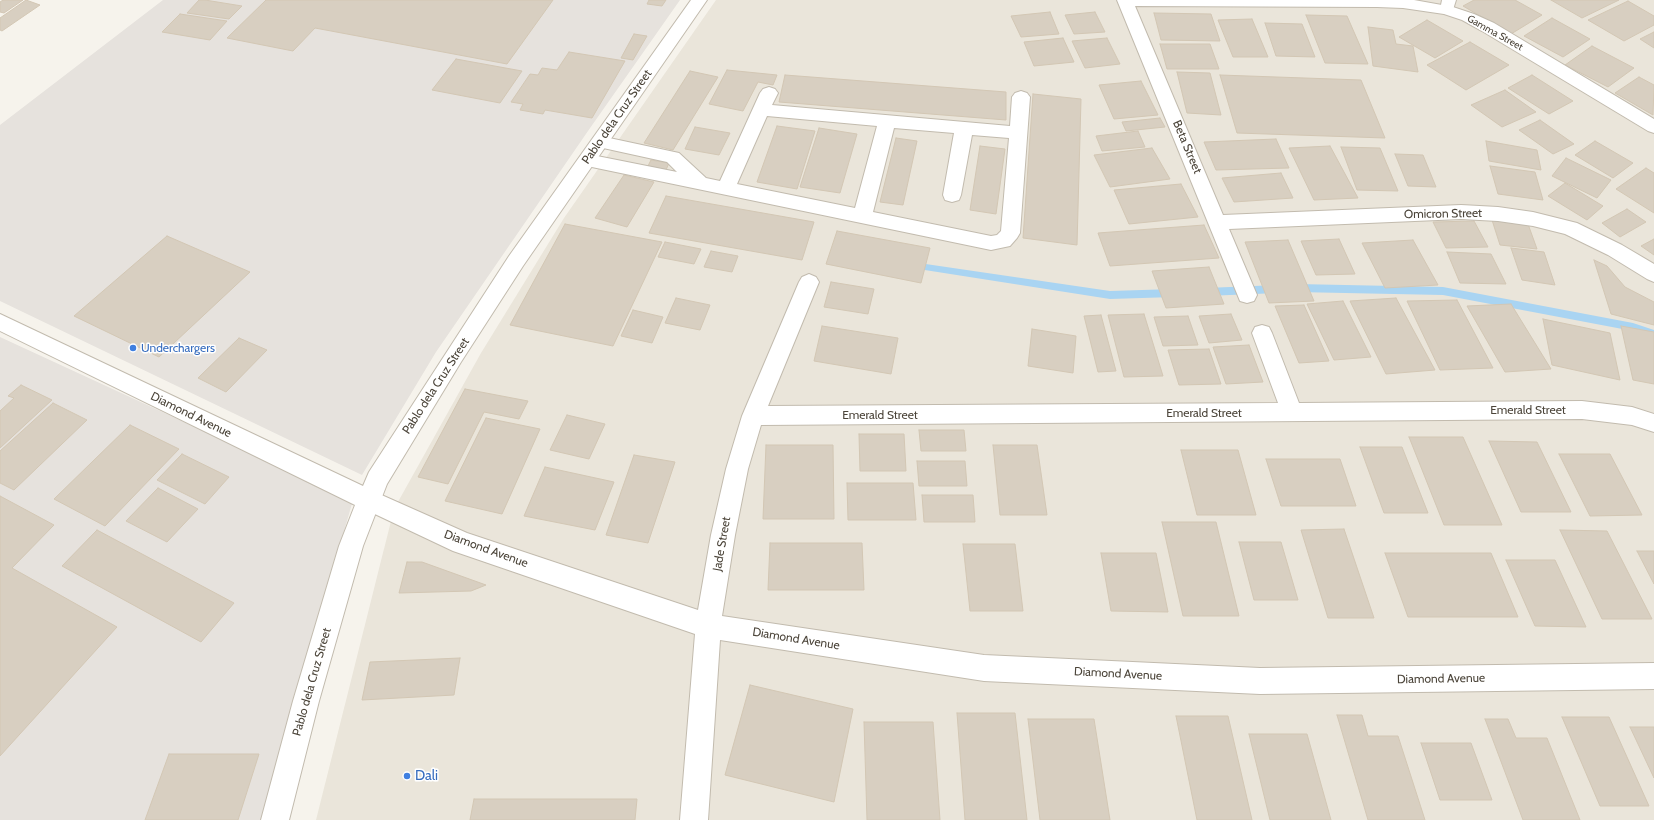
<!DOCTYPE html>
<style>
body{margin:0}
canvas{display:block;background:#f6f3ec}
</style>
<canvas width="1654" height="820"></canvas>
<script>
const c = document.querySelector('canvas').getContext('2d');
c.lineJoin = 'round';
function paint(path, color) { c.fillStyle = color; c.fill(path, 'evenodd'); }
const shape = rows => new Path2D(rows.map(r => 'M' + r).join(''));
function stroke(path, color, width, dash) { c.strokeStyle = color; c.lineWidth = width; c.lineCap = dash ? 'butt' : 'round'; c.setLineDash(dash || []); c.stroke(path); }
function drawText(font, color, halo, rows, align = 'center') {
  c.font = font + ' Cabin,sans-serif'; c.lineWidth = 3; c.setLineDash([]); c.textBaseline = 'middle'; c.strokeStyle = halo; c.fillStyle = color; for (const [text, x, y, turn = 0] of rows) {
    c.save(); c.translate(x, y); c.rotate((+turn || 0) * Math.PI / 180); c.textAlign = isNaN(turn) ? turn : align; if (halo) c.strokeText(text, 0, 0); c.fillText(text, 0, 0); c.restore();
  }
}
paint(shape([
 [716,0,1654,0,1654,820,316,820,394,509,481,353,564,218]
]), '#eae5da');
paint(shape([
 [163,0,680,0,588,131,436,352,362,475,0,301,0,125],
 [0,337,353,500,261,820,0,820]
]), '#e6e2dd');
paint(shape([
 [912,262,1110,291,1174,289,1179,293,1174,297,1110,299,912,268,908,265,912,262],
 [1296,284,1443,287,1633,323,1654,330,1654,338,1633,331,1443,295,1296,292,1291,288,1296,284],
 [1278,285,1283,289,1278,293,1206,296,1201,292,1206,288,1278,285]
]), '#a9d4f2');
const building = shape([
 [3,0,23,0,4,13,0,12,0,2,3,0],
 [26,0,40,5,2,31,0,30,0,18,26,0],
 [199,0,205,0,242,6,229,19,187,13,199,0],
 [266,0,553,0,507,64,315,28,293,51,227,38,266,0],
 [649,0,666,0,662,6,647,4,649,0],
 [1474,0,1515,0,1542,15,1511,34,1463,6,1474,0],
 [1551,0,1619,0,1582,18,1551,0],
 [1628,1,1654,16,1654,25,1624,41,1588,20,1628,1],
 [1050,12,1059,34,1021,37,1011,16,1050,12],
 [1095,12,1105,32,1074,34,1065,15,1095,12],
 [1154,13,1211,14,1220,41,1161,40,1154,13],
 [180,14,227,21,210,40,162,32,180,14],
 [1306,15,1347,16,1368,64,1325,63,1306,15],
 [1552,18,1590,39,1563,57,1524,36,1552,18],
 [1252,19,1268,57,1233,57,1218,20,1252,19],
 [1427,20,1463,41,1435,58,1399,37,1427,20],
 [1265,23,1302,24,1315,57,1276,56,1265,23],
 [1368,27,1393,30,1396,44,1413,46,1418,72,1373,66,1368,27],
 [1654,32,1654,48,1640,39,1654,32],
 [634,34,647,36,633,60,621,58,634,34],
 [1063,38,1074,62,1034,66,1024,42,1063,38],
 [1107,38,1120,64,1085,68,1072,41,1107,38],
 [1470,42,1509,65,1466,90,1427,65,1470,42],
 [1160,44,1210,44,1219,69,1167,69,1160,44],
 [1592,46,1634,68,1608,87,1565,65,1592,46],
 [569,52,625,61,592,118,545,110,543,114,520,110,523,104,511,102,530,74,538,75,542,68,557,70,569,52],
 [456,59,522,71,500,103,432,90,456,59],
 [727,70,777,75,773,85,758,82,743,111,709,104,727,70],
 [690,71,718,77,673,150,644,143,690,71],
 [1177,72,1210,73,1221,115,1187,113,1177,72],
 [785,75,1006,92,1006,120,779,102,785,75],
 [1220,75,1361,80,1385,138,1237,133,1220,75],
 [1532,75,1573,101,1549,114,1508,88,1532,75],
 [1639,77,1654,85,1653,115,1615,93,1639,77],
 [1141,81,1158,115,1114,119,1099,85,1141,81],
 [1505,90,1536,112,1502,127,1471,105,1505,90],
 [1033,94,1081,99,1077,245,1023,238,1033,94],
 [1160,118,1165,127,1126,131,1122,122,1160,118],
 [1540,120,1574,144,1553,154,1519,130,1540,120],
 [777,126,815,131,797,189,757,182,777,126],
 [695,127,730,133,719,155,685,149,695,127],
 [819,128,857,134,840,193,800,187,819,128],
 [1138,131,1145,147,1102,151,1096,136,1138,131],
 [896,138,917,141,903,205,880,202,896,138],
 [1276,139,1289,168,1216,170,1204,142,1276,139],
 [1486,141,1537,150,1541,170,1489,161,1486,141],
 [1595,141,1633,163,1613,178,1575,155,1595,141],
 [980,146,1005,149,996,214,970,210,980,146],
 [1330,146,1358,198,1314,200,1289,148,1330,146],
 [1341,147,1380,148,1398,191,1357,190,1341,147],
 [1152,148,1170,179,1110,187,1094,155,1152,148],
 [1395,154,1423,155,1436,187,1408,186,1395,154],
 [1566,158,1611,180,1597,198,1552,176,1566,158],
 [651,160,669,163,666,170,648,166,651,160],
 [1490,166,1535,172,1543,200,1498,194,1490,166],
 [1646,168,1654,173,1654,213,1616,189,1646,168],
 [1281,173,1293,198,1234,202,1222,178,1281,173],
 [624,175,654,182,627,227,595,218,624,175],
 [1565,183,1603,206,1587,220,1548,196,1565,183],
 [1181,184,1198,217,1129,224,1114,190,1181,184],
 [666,196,814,222,802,260,649,233,666,196],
 [1627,209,1646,222,1620,237,1602,223,1627,209],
 [1492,220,1528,224,1537,249,1500,245,1492,220],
 [1474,221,1488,247,1446,248,1433,222,1474,221],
 [565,224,662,242,613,346,510,325,565,224],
 [1204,225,1219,258,1110,266,1098,233,1204,225],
 [837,231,930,248,921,283,826,264,837,231],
 [167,236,250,272,159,357,74,316,167,236],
 [1339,239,1355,274,1316,275,1301,241,1339,239],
 [1654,239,1654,255,1641,246,1654,239],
 [1288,240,1314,301,1269,303,1245,242,1288,240],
 [1413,240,1438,285,1385,288,1362,243,1413,240],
 [665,242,701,249,694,264,658,257,665,242],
 [1511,248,1544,252,1555,285,1522,280,1511,248],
 [711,251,738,256,732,272,704,267,711,251],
 [1447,252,1491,254,1506,284,1460,283,1447,252],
 [1594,260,1607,266,1625,287,1654,302,1654,325,1611,314,1594,260],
 [1209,267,1224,304,1166,308,1152,271,1209,267],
 [831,282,874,289,868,314,824,307,831,282],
 [676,298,710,305,700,330,665,323,676,298],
 [1396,298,1435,370,1386,374,1350,301,1396,298],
 [1457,300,1493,368,1440,370,1407,301,1457,300],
 [1343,301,1371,357,1334,360,1307,304,1343,301],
 [1511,304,1551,369,1505,372,1467,306,1511,304],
 [1304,305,1329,361,1299,363,1275,306,1304,305],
 [633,310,663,317,652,343,621,336,633,310],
 [1144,314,1163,376,1124,377,1108,315,1144,314],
 [1231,314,1242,340,1209,343,1199,316,1231,314],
 [1101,315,1116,371,1098,372,1084,316,1101,315],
 [1188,316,1198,345,1163,346,1154,317,1188,316],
 [1543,319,1610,333,1620,380,1552,365,1543,319],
 [822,326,898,338,891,374,814,361,822,326],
 [1621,326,1654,332,1654,384,1633,380,1621,326],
 [1032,329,1076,336,1073,373,1028,366,1032,329],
 [239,338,267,350,226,392,198,378,239,338],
 [1249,345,1263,382,1226,384,1213,347,1249,345],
 [1209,349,1221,384,1179,385,1168,350,1209,349],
 [21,385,52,400,0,448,0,411,14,398,8,396,21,385],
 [465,389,528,401,519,419,484,412,448,484,418,477,465,389],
 [53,403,87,420,14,490,0,483,0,451,53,403],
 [567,415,605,424,589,459,550,450,567,415],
 [486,418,540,429,502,514,445,501,486,418],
 [130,425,179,449,105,526,54,499,130,425],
 [919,430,964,430,966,451,921,451,919,430],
 [859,434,904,434,906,471,860,471,859,434],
 [1409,437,1463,437,1502,525,1444,525,1409,437],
 [1489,441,1537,442,1571,512,1521,512,1489,441],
 [766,445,833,445,834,519,763,519,766,445],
 [993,445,1037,445,1047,515,1000,515,993,445],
 [1360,447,1402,447,1428,513,1384,513,1360,447],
 [1181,450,1238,450,1256,515,1197,515,1181,450],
 [182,454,229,477,205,504,157,480,182,454],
 [1559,454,1610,454,1642,515,1590,516,1559,454],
 [634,455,675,462,648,543,606,535,634,455],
 [1266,459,1340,459,1356,506,1281,506,1266,459],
 [917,461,965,461,967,486,919,486,917,461],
 [545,467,614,482,595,530,524,516,545,467],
 [847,483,913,483,916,520,848,520,847,483],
 [158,488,198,509,167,542,126,521,158,488],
 [922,495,973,495,975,522,924,522,922,495],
 [0,496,54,525,12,568,117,627,0,756,0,496],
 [1162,522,1216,522,1239,616,1183,616,1162,522],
 [1344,529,1374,618,1328,618,1301,530,1344,529],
 [97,530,234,603,201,642,62,566,97,530],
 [1560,530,1607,531,1652,619,1602,619,1560,530],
 [1239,542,1281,542,1298,600,1254,600,1239,542],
 [770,543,862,543,864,590,768,590,770,543],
 [963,544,1015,544,1023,611,970,611,963,544],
 [1637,551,1654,551,1654,584,1637,551],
 [1101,553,1156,553,1168,612,1111,611,1101,553],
 [1385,553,1491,553,1518,617,1408,617,1385,553],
 [1506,560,1555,560,1586,627,1535,626,1506,560],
 [407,562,422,562,486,585,471,591,399,593,407,562],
 [460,658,454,695,362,700,370,662,460,658],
 [750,685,853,709,834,802,725,775,750,685],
 [957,713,1015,713,1027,820,965,820,957,713],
 [1337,715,1362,715,1368,736,1398,736,1425,820,1368,820,1337,715],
 [1176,716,1228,716,1252,820,1197,820,1176,716],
 [1562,717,1609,717,1649,806,1600,806,1562,717],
 [1028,719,1094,719,1110,820,1040,820,1028,719],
 [1485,719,1508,719,1516,738,1547,738,1580,820,1523,820,1485,719],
 [864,722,933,722,940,820,867,820,864,722],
 [1630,727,1654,727,1654,778,1630,727],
 [1249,734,1307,734,1331,820,1270,820,1249,734],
 [1421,743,1471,743,1492,800,1440,800,1421,743],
 [169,754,259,754,238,820,145,820,169,754],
 [474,799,637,799,635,820,470,820,474,799]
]);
paint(building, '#d8cfc1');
stroke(building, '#d3c7b4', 1);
const service = shape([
 [1442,0,1456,0,1452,13,1447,14,1442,13,1440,10,1442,0]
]);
const minor = shape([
 [1117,0,1414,0,1453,7,1474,14,1494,23,1654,119,1654,133,1648,131,1482,31,1462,20,1444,14,1403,8,1377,7,1135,6,1223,215,1461,205,1498,207,1533,212,1577,223,1622,245,1654,264,1654,282,1647,279,1608,255,1565,234,1533,226,1498,221,1461,219,1229,229,1257,295,1254,301,1247,303,1240,301,1117,0],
 [769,87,775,89,778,93,772,105,1010,126,1012,97,1015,93,1021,91,1027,93,1030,97,1020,233,1017,238,1010,246,991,250,587,166,581,164,578,160,581,156,587,154,677,172,667,162,594,146,591,142,594,138,600,136,679,153,706,178,720,181,760,93,763,89,769,87],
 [767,116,877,126,855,208,737,184,767,116],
 [894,128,954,133,943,195,945,200,952,202,959,200,961,195,972,135,1009,138,1001,231,997,235,991,236,873,212,894,128],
 [809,274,816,277,819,282,768,406,1278,403,1252,333,1255,327,1262,325,1269,327,1272,333,1299,403,1582,401,1632,407,1654,414,1654,432,1632,425,1582,419,761,425,748,469,735,535,722,616,984,655,1260,668,1654,663,1654,689,1260,694,984,681,720,640,708,820,680,820,695,634,453,551,360,507,356,500,360,493,368,489,467,533,698,610,711,535,726,469,742,416,799,282,802,277,809,274]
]);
const tertiary = shape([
 [691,0,707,0,523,266,461,362,387,484,363,546,319,701,289,820,261,820,293,701,339,546,355,505,0,331,0,314,363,486,369,472,509,256,691,0]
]);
stroke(service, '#c2bbae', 2);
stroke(minor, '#c2bbae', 2);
stroke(tertiary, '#c2bbae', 2);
paint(service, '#fff');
paint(minor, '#fff');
paint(tertiary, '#fff');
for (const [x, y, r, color] of [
 [133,348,4,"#3f7fe0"],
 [407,776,4,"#3f7fe0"]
]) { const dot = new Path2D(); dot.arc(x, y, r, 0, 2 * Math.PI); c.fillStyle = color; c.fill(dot); stroke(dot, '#fff', 1.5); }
drawText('10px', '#4b4439', '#fff', [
 ["Gamma Street",1495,33,29]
]);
drawText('12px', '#4b4439', '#fff', [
 ["Pablo dela Cruz Street",617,117,-55],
 ["Beta Street",1187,147,67],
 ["Omicron Street",1443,214,-1],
 ["Pablo dela Cruz Street",436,386,-57],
 ["Emerald Street",1528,410],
 ["Emerald Street",1204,413],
 ["Diamond Avenue",191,415,26],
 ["Emerald Street",880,415],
 ["Jade Street",722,544,-80],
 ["Diamond Avenue",486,549,20],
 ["Diamond Avenue",796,639,9],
 ["Diamond Avenue",1118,674,3],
 ["Diamond Avenue",1441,679,-1],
 ["Pablo dela Cruz Street",312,682,-74]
]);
drawText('12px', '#366cbe', '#fff', [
 ["Underchargers",141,348]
], 'left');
drawText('14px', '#366cbe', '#fff', [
 ["Dali",415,776]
], 'left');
</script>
